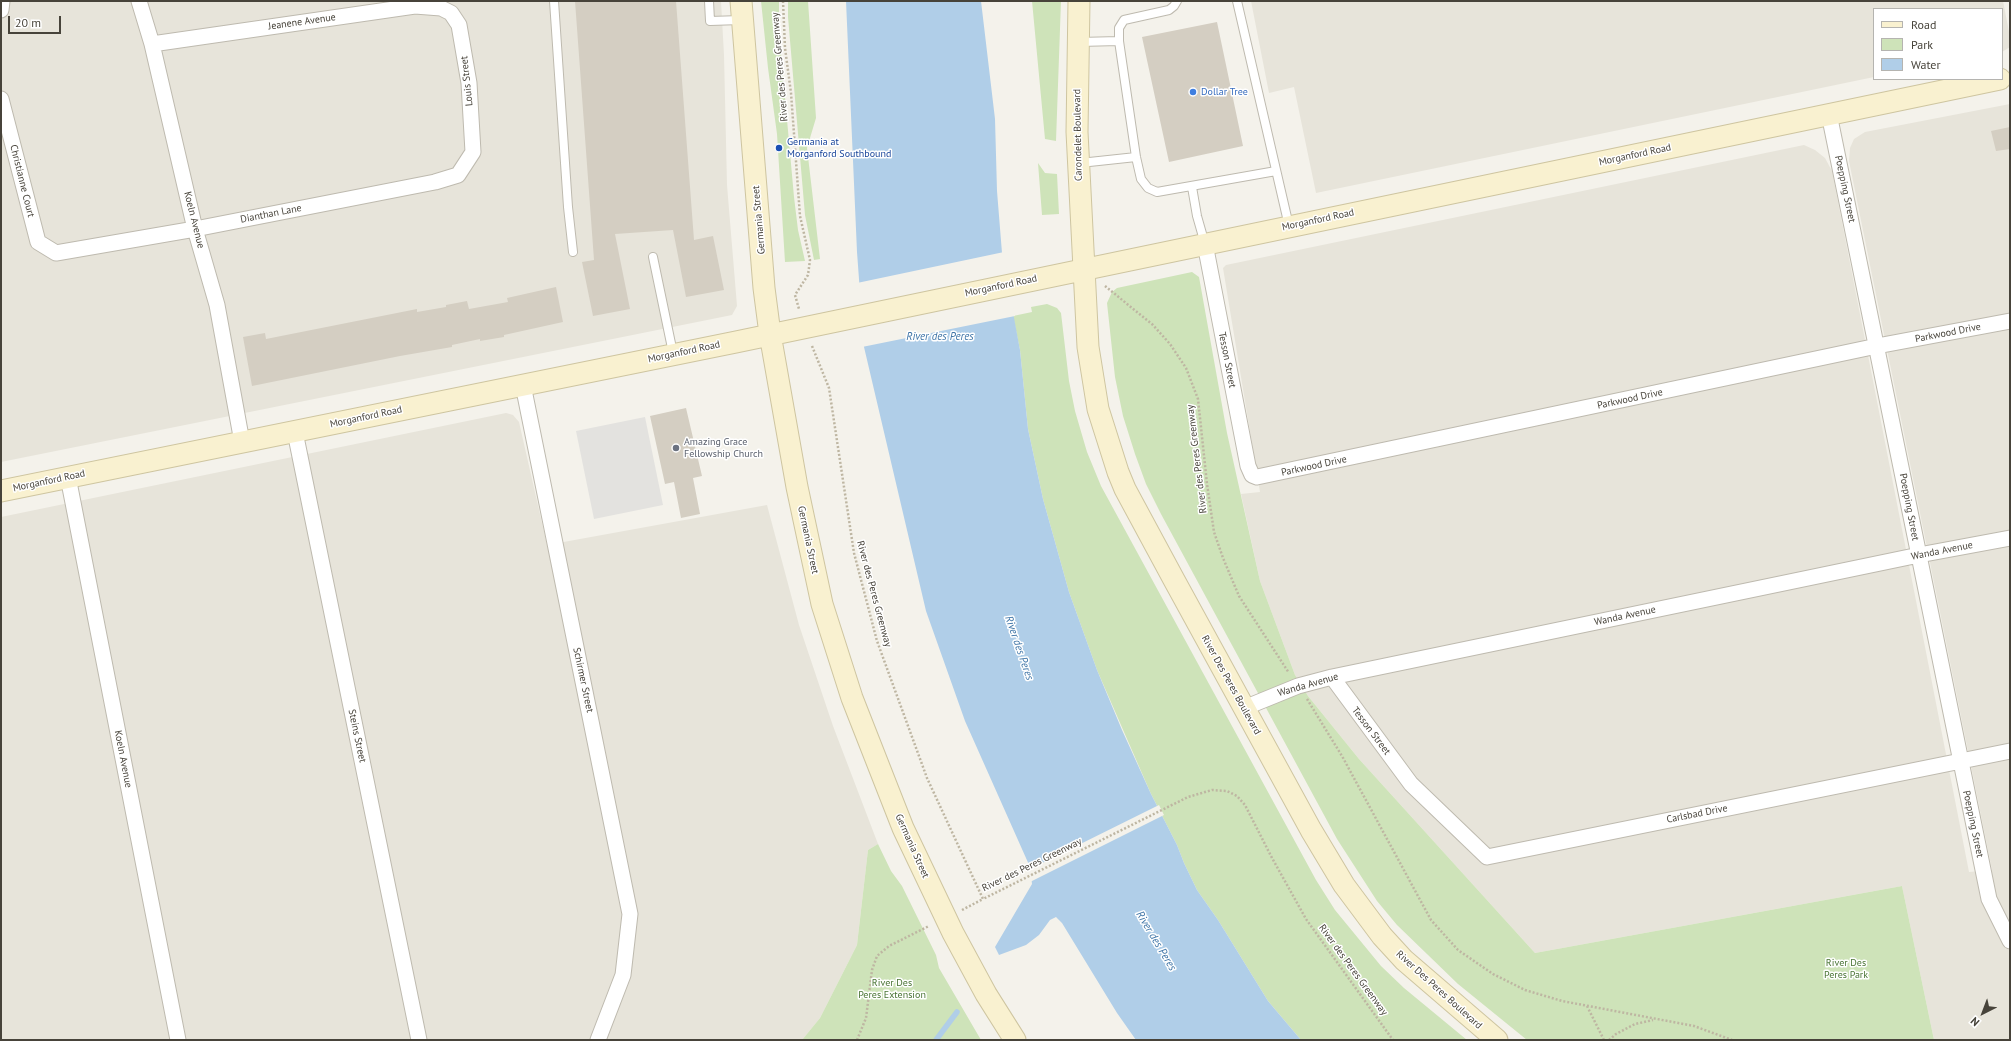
<!DOCTYPE html>
<style>
body{margin:0}
#map{position:relative;width:2011px;height:1041px;overflow:hidden;background:#f4f2eb;font-family:"PT Sans",sans-serif}
canvas{display:block}
.frame{position:absolute;inset:0;border:2px solid #47433a;pointer-events:none}
.legend{position:absolute;left:1873px;top:8px;width:130px;height:72px;box-sizing:border-box;background:#fff;border:1px solid #b5b4b0;margin:0;padding:5px 7px;list-style:none;font-size:12px;color:#47433a}
.legend li{display:flex;align-items:center;gap:8px;height:20px}
.legend b{width:20px;border:1px solid #b5b4b0}
.north{position:absolute;left:1963px;top:993px;width:40px;height:40px;-webkit-text-stroke:3px #fff;paint-order:stroke;rotate:222deg;font-size:11px;font-weight:700;line-height:16px;text-align:center;color:#47433a}
.north::after{content:'';display:block;margin:auto;width:14px;height:18px;background:#47433a;clip-path:polygon(50% 0,100% 100%,50% 72%,0 100%)}
.scale{position:absolute;left:8px;top:16px;width:53px;height:18px;box-sizing:border-box;border:2px solid #47433a;border-top:0;padding-left:5px;font-size:12px;line-height:14px;white-space:nowrap;color:#47433a;-webkit-text-stroke:3px #fff;paint-order:stroke}
</style>
<div id="map">
<canvas width="2011" height="1041"></canvas>
<div class="frame"></div>
<ul class="legend">
<li><b style="height:5px;background:#f9f1d0"></b>Road</li>
<li><b style="height:11px;background:#cee3b9"></b>Park</li>
<li><b style="height:11px;background:#b0cee8"></b>Water</li>
</ul>
<div class="north">N</div>
<div class="scale">20 m</div>
</div>
<script>
const c = document.querySelector('canvas').getContext('2d');
c.lineJoin = 'round';
function paint(path, color) { c.fillStyle = color; c.fill(path, 'evenodd'); }
const shape = rows => new Path2D(rows.map(r => 'M' + r).join(''));
function stroke(path, color, width, dash) { c.strokeStyle = color; c.lineWidth = width; c.lineCap = dash ? 'butt' : 'round'; c.setLineDash(dash || []); c.stroke(path); }
function drawText(font, color, halo, rows, align = 'center') {
  c.font = font + ' "PT Sans",sans-serif'; c.lineWidth = 3; c.setLineDash([]); c.textBaseline = 'middle'; c.strokeStyle = halo; c.fillStyle = color; for (const [text, x, y, turn = 0] of rows) {
    c.save(); c.translate(x, y); c.rotate((+turn || 0) * Math.PI / 180); c.textAlign = isNaN(turn) ? turn : align; if (halo) c.strokeText(text, 0, 0); c.fillText(text, 0, 0); c.restore();
  }
}
paint(shape([
 [1,1,721,1,724,55,727,185,737,306,732,315,1,462],
 [1251,1,2003,1,2010,37,2010,47,2002,52,2002,9,1874,9,1874,77,1316,193,1294,87,1269,93],
 [2010,104,2010,1040,1934,1040,1902,886,1535,953,1359,759,1308,696,1295,675,1260,581,1241,494,1260,492,1223,268,1226,265,1804,145,1815,150,1825,158,1832,171,1969,872,1992,870,1849,161,1850,148,1854,139,1865,132],
 [506,413,513,415,519,422,547,545,767,505,799,625,833,726,878,844,868,850,857,945,820,1018,802,1040,1,1040,1,517]
]), '#e7e4da');
paint(shape([
 [761,1,779,1,779,31,794,197,798,230,805,261,785,262,777,134,768,68],
 [788,1,808,1,816,118,807,148,820,259,814,260,805,215,788,17],
 [1032,1,1061,1,1056,141,1045,139],
 [1038,163,1045,173,1057,174,1059,214,1042,215],
 [1192,272,1199,277,1227,433,1260,581,1295,675,1308,696,1359,759,1535,953,1902,886,1934,1040,1527,1040,1458,984,1397,925,1377,901,1337,839,1161,514,1146,484,1135,454,1123,416,1115,377,1107,303,1112,292,1117,288],
 [1047,304,1057,308,1061,313,1069,381,1075,411,1087,452,1101,486,1316,880,1335,910,1381,966,1404,988,1467,1040,1301,1040,1268,1001,1218,920,1197,890,1184,863,1177,845,1151,794,1097,670,1069,592,1043,499,1028,429,1020,350,1013,316,1032,312,1031,307],
 [878,844,891,871,902,886,936,955,939,968,981,1040,802,1040,820,1018,857,945,868,850]
]), '#cee3b9');
paint(shape([
 [645,417,663,505,594,519,576,431]
]), '#e3e2df');
paint(shape([
 [846,1,981,1,995,119,997,191,1002,253,1020,350,1028,429,1043,499,1069,592,1097,670,1122,730,1151,794,1177,845,1184,863,1197,890,1218,920,1268,1001,1301,1040,1136,1040,1117,1013,1062,923,1056,917,1050,920,1039,935,1026,945,999,955,995,947,1032,884,1030,867,965,721,926,611,864,347,857,252]
]), '#b0cee8');
paint(shape([
 [1004,252,1015,316,862,347,857,283],
 [1159,805,1164,815,1030,882,1028,870]
]), '#f4f2eb');
stroke(shape([
 [936,1040,957,1012]
]), '#b0cee8', 5.5);
paint(shape([
 [575,1,676,1,694,240,713,236,724,290,686,297,673,230,615,234,630,309,593,316,582,262,594,260],
 [1217,22,1243,146,1169,162,1142,37],
 [2010,127,2010,149,1996,151,1991,131],
 [556,287,563,322,504,335,504,337,480,341,480,339,452,345,452,347,400,356,252,386,243,337,265,333,266,339,417,309,417,312,446,307,446,305,467,301,469,309,508,302,507,298],
 [686,408,702,476,693,478,700,514,681,518,674,482,665,484,650,416]
]), '#d4cec2');
const service = shape([
 [554,1,568,207,573,252],
 [709,1,710,21,741,20],
 [1177,1,1174,6,1169,10,1124,20,1119,28,1119,41,1136,157,1141,179,1148,188,1157,192,1276,171],
 [1237,1,1289,226],
 [1079,42,1119,41],
 [1080,163,1136,157],
 [1192,187,1197,216,1205,244],
 [653,257,673,353]
]);
const minor = shape([
 [139,1,152,44,195,229,217,305,242,442],
 [1,10,2,1],
 [1,99,38,242,56,253,195,229,435,182,458,175,473,152,469,83,459,25,451,13,441,8,415,6,152,44],
 [1829,114,1989,899,2010,941],
 [1205,244,1248,466,1252,475,1257,477,1877,346,2010,321],
 [523,385,630,914,623,975,598,1040],
 [295,432,419,1040],
 [68,477,178,1040],
 [1332,677,1411,784,1487,857,2010,751],
 [1244,708,1298,686,1332,677,1919,555,2010,538]
]);
const secondary = shape([
 [741,1,764,288,770,334,797,487,822,604,852,698,903,828,953,933,986,994,1015,1040],
 [1079,1,1077,132,1088,347,1098,409,1118,472,1125,489,1173,578,1311,830,1344,885,1382,936,1404,960,1497,1040],
 [1,491,736,342,2000,79]
]);
stroke(service, '#bebaaf', 10);
stroke(minor, '#bebaaf', 17);
stroke(secondary, '#cec5a0', 23);
stroke(shape([
 [783,1,785,48,791,93,800,216,810,260,808,275,795,295,799,309],
 [1105,286,1153,325,1170,344,1186,368,1198,399,1207,484,1214,532,1223,558,1239,596,1289,673],
 [812,346,829,388,854,553,877,641,927,778,983,899,1188,797,1212,790,1227,791,1237,796,1245,805,1272,858,1306,919,1393,1040],
 [1307,699,1342,756,1431,920,1458,950,1493,974,1525,990,1562,1001,1694,1026,1732,1040],
 [962,910,983,899],
 [1587,1006,1604,1040],
 [857,1040,866,1018,872,970,877,956,889,946,929,926],
 [1609,1040,1616,1034,1635,1024,1653,1020]
]), '#beb6a2', 2.5, [2, 2]);
stroke(service, '#fff', 8);
stroke(minor, '#fff', 15);
stroke(secondary, '#f9f1d0', 21);
for (const [x, y, r, color] of [
 [1193,92,4,"#3f7fe0"],
 [779,148,4,"#1a4fb4"],
 [676,448,4,"#6b7280"]
]) { const dot = new Path2D(); dot.arc(x, y, r, 0, 2 * Math.PI); c.fillStyle = color; c.fill(dot); stroke(dot, '#fff', 1.5); }
drawText('10px', '#47433a', '#fff', [
 ["Jeanene Avenue",302,22,-8],
 ["River des Peres Greenway",780,67,-95],
 ["Louis Street",467,81,-96],
 ["Carondelet Boulevard",1078,135,-91],
 ["Morganford Road",1635,155,-12],
 ["Christianne Court",22,181,76],
 ["Poepping Street",1845,189,78],
 ["Dianthan Lane",271,214,-11],
 ["Koeln Avenue",194,220,76],
 ["Germania Street",759,220,-95],
 ["Morganford Road",1318,220,-12],
 ["Morganford Road",1001,286,-12],
 ["Parkwood Drive",1948,333,-11],
 ["Morganford Road",684,352,-12],
 ["Tesson Street",1227,360,79],
 ["Parkwood Drive",1630,399,-12],
 ["Morganford Road",366,417,-12],
 ["River des Peres Greenway",1197,459,-97],
 ["Parkwood Drive",1314,466,-12],
 ["Morganford Road",49,481,-12],
 ["Poepping Street",1909,507,79],
 ["Germania Street",808,540,78],
 ["Wanda Avenue",1942,551,-11],
 ["River des Peres Greenway",874,594,75],
 ["Wanda Avenue",1625,616,-12],
 ["Schirmer Street",583,680,78],
 ["River Des Peres Boulevard",1231,685,61],
 ["Wanda Avenue",1308,685,-16],
 ["Tesson Street",1371,731,53],
 ["Steins Street",357,736,78],
 ["Koeln Avenue",123,759,79],
 ["Carlsbad Drive",1697,814,-11],
 ["Poepping Street",1973,824,78],
 ["Germania Street",912,846,66],
 ["River des Peres Greenway",1032,865,-26],
 ["River des Peres Greenway",1353,970,54],
 ["River Des Peres Boulevard",1439,990,42]
]);
drawText('10px', '#366cbe', '#fff', [
 ["Dollar Tree",1201,92]
], 'left');
drawText('10px', '#164399', '#fff', [
 ["Germania at",787,142],
 ["Morganford Southbound",787,154]
], 'left');
drawText('10px', '#5b616d', '#fff', [
 ["Amazing Grace",684,442],
 ["Fellowship Church",684,454]
], 'left');
drawText('10px', '#487333', '#fff', [
 ["River Des",1846,963],
 ["Peres Park",1846,975],
 ["River Des",892,983],
 ["Peres Extension",892,995]
]);
drawText('italic 11px', '#3f75a7', '#fff', [
 ["River des Peres",940,337],
 ["River des Peres",1019,648,71],
 ["River des Peres",1156,941,59]
]);
</script>
